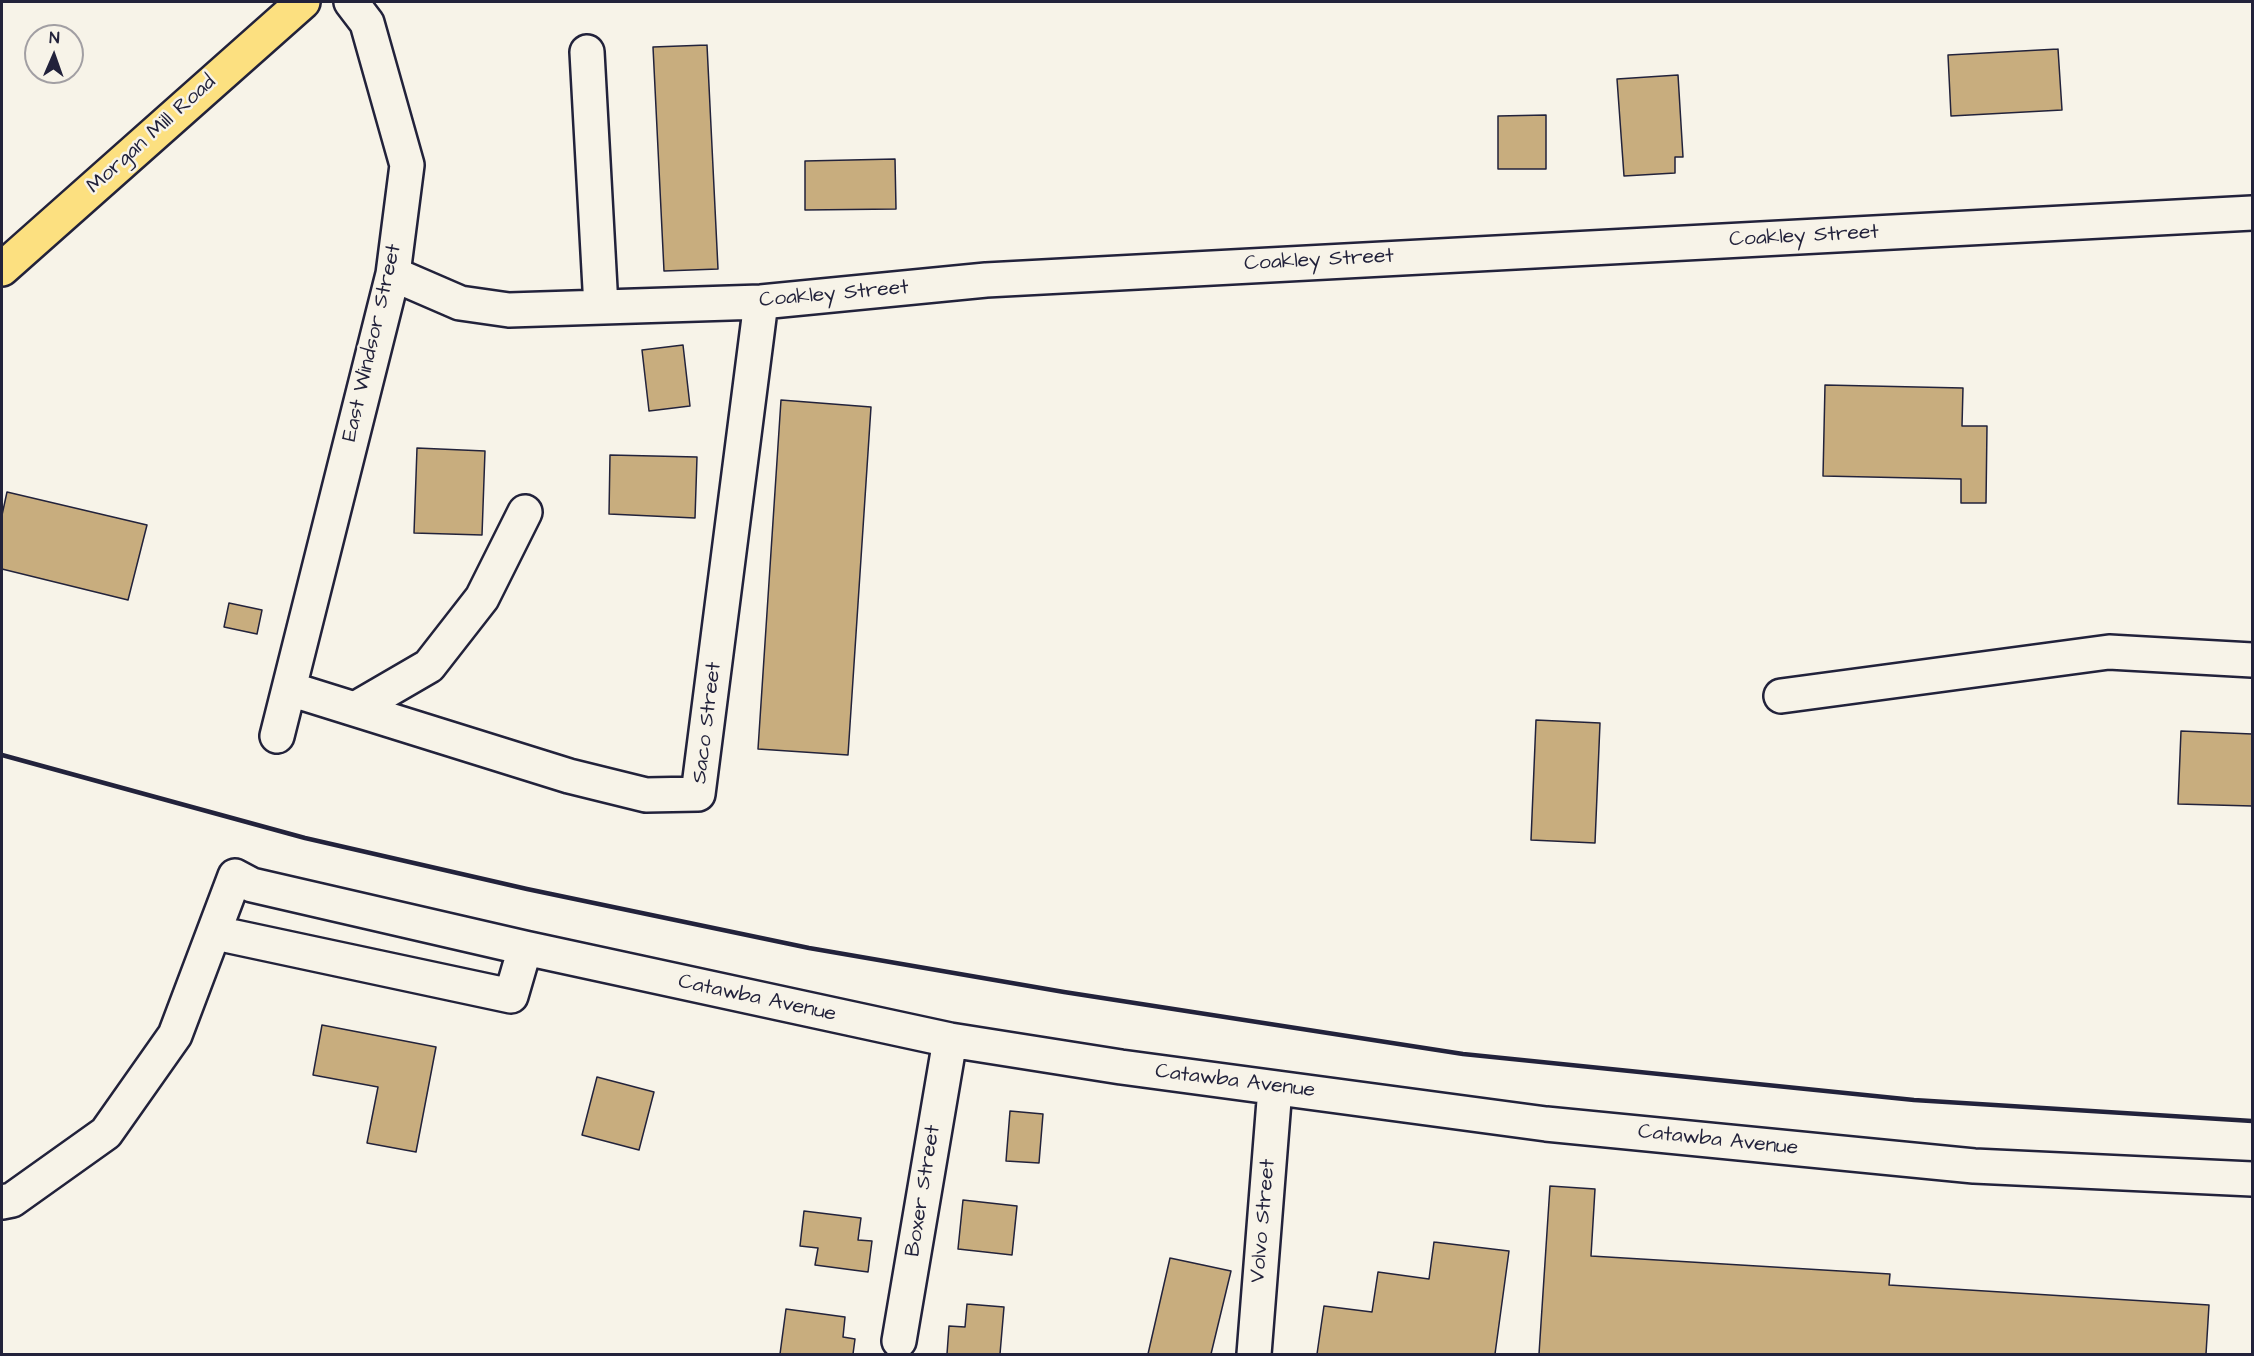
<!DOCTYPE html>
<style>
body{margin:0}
#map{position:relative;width:2254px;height:1356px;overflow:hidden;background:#f7f3e8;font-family:"Architects Daughter",sans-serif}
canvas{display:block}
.frame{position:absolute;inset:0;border:3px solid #22223b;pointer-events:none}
.north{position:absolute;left:24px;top:24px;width:60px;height:60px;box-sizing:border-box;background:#f7f3e8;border:2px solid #a29fa3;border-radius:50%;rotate:2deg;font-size:16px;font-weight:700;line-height:24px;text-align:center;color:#22223b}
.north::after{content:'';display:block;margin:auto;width:21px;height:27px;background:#22223b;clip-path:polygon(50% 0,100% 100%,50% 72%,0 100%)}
</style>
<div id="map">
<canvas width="2254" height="1356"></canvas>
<div class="frame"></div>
<div class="north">N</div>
</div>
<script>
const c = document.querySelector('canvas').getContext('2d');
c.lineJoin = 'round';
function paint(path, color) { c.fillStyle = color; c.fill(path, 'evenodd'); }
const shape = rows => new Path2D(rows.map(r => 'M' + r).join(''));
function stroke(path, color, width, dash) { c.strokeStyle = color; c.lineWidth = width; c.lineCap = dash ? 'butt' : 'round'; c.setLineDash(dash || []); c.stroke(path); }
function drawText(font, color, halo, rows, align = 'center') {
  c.font = font + ' "Architects Daughter",sans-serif'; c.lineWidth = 5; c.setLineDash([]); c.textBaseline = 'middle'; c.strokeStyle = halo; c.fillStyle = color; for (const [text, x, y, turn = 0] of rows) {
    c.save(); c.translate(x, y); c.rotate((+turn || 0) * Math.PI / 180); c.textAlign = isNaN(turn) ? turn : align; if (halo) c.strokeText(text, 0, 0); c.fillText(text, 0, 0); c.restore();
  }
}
const building = shape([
 [707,45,718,269,664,271,653,47,707,45],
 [2058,49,2062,110,1951,116,1948,55,2058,49],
 [1678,75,1683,157,1675,157,1675,173,1624,176,1617,79,1678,75],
 [1546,115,1546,169,1498,169,1498,116,1546,115],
 [895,159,896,209,805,210,805,161,895,159],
 [683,345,690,406,649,411,642,350,683,345],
 [1825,385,1963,388,1962,426,1987,426,1986,503,1961,503,1961,479,1823,476,1825,385],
 [781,400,871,407,848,755,758,749,781,400],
 [417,448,485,451,482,535,414,533,417,448],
 [610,455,697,457,695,518,609,514,610,455],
 [7,492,147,525,128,600,2,569,2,515,7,492],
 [229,603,262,610,257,634,224,627,229,603],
 [1536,720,1600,723,1595,843,1531,840,1536,720],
 [2181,731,2252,734,2252,806,2178,804,2181,731],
 [322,1025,436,1047,416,1152,367,1143,378,1087,313,1075,322,1025],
 [597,1077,654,1092,639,1150,582,1135,597,1077],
 [1010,1111,1043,1114,1039,1163,1006,1161,1010,1111],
 [1550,1186,1595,1189,1591,1256,1890,1274,1889,1285,2209,1305,2206,1354,1539,1354,1550,1186],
 [963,1200,1017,1206,1012,1255,958,1249,963,1200],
 [804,1211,861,1218,858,1240,872,1241,868,1272,815,1265,818,1248,800,1246,804,1211],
 [1434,1242,1509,1251,1495,1354,1317,1354,1324,1306,1372,1312,1378,1272,1429,1279,1434,1242],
 [1170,1258,1231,1271,1211,1354,1148,1354,1170,1258],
 [967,1304,1004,1307,1000,1354,947,1354,949,1326,965,1327,967,1304],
 [786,1309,845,1317,843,1337,855,1339,853,1354,780,1354,786,1309]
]);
paint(building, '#c8ad7e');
stroke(building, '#22223b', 1.5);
const minor = shape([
 [587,52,601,307],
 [393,274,460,303,509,310,761,302,986,280,2252,213],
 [290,689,569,776,646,795,698,794,761,302],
 [1781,696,2109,652,2252,660],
 [355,709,429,666,482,598,525,512],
 [277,736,393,274,407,165,367,23,351,2],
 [216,933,511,996,525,948],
 [2,1202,12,1200,106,1133,175,1035,235,876,252,885,525,948,950,1040,1121,1067,1546,1124,1974,1166,2252,1179],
 [899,1341,950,1040],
 [1254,1354,1275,1088]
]);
const major = shape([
 [2,269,303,2]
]);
stroke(minor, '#22223b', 38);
stroke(major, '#22223b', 38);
stroke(minor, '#f7f3e8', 33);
stroke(major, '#fce080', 33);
stroke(shape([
 [2,755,305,838,527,889,809,948,1064,992,1463,1054,1914,1100,2252,1121]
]), '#22223b', 4.5);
drawText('21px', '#22223b', '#f7f3e8', [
 ["Morgan Mill Road",152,135,-42],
 ["Coakley Street",1804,237,-3],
 ["Coakley Street",1319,261,-3],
 ["Coakley Street",834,295,-5],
 ["East Windsor Street",373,343,-77],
 ["Saco Street",708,723,-83],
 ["Catawba Avenue",757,999,12],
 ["Catawba Avenue",1235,1082,7],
 ["Catawba Avenue",1718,1141,6],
 ["Boxer Street",924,1191,-81],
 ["Volvo Street",1264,1221,-85]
]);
</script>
